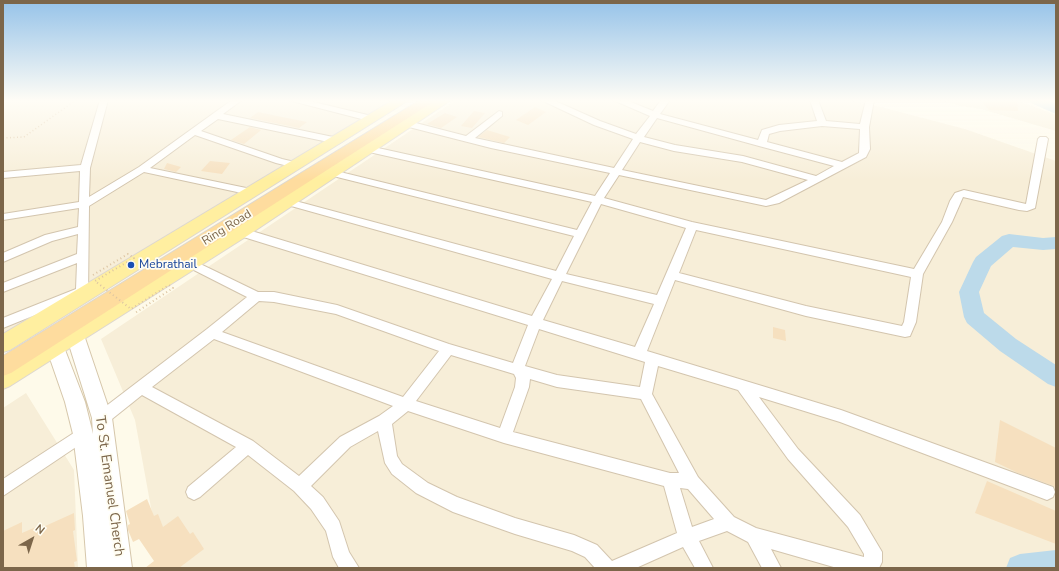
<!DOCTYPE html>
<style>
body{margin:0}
#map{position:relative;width:1059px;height:571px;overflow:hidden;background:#fefaea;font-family:"Nunito Sans",sans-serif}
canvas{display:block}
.frame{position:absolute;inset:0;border:4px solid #7c664a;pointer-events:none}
.north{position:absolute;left:12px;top:519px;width:40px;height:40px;-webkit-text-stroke:3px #fffdf2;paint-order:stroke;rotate:39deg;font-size:11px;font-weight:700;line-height:16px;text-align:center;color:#7c664a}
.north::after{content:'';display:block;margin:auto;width:14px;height:18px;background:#7c664a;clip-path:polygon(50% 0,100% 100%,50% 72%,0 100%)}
</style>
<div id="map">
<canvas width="1059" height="571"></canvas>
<div class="frame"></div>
<div class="north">N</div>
</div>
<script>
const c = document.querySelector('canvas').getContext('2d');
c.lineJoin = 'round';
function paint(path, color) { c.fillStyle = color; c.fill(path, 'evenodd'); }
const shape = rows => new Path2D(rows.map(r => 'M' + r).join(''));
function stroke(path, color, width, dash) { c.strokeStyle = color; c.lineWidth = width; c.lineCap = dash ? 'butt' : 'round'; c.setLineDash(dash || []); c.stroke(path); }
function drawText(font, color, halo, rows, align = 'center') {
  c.font = font + ' "Nunito Sans",sans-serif'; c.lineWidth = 3.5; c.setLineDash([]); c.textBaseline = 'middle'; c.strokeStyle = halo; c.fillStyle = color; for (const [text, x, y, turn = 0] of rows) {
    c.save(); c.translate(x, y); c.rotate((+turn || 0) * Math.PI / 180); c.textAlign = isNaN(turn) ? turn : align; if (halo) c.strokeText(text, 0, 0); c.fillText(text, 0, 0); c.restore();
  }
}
paint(shape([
 [3,100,398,100,3,337],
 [456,100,845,100,881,107,965,129,1056,161,1056,568,162,568,135,420,101,339],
 [941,100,1016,100,1056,115,1056,131,981,109,960,106],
 [26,393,74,470,78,568,3,568,3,408]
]), '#f7eed8');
paint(shape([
 [1029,100,1048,100,1056,104,1056,114,1031,103,1029,100],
 [1009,234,1043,238,1056,237,1056,249,1043,250,1013,247,991,266,979,292,984,313,1016,339,1056,365,1056,387,1048,384,1000,351,967,323,964,317,959,292,973,262,976,257,1002,236,1009,234],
 [1056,550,1056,568,1006,568,1010,558,1020,554,1056,550]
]), '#bcdaea');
paint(shape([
 [980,100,1017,100,1018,111,989,110],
 [535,107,546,112,528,125,516,120],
 [474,111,485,113,472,128,461,126],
 [258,112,287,118,307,122,299,128,250,118],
 [445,113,457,117,441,128,427,124],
 [250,127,261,130,244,144,231,140],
 [487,130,510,137,504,143,478,137],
 [210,161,230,163,222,174,201,171],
 [167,163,181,167,176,172,164,169],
 [773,327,785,330,786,341,773,338],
 [1000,420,1056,448,1056,490,1054,486,1018,473,995,462],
 [987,481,1056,511,1056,544,975,513],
 [147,499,154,516,158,514,163,527,178,516,190,534,193,532,204,549,179,568,145,568,154,561,139,539,133,542,128,530,128,525,130,524,126,511],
 [74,513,75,530,73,531,77,561,74,562,75,568,3,568,3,531,22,522,22,533,43,524,43,527]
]), '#f6e0bf');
const minor = shape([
 [100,100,108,100,90,168,89,197,139,167,232,100,242,100,223,114,338,138,343,141,338,144,218,119,201,131,282,159,299,163,301,165,296,168,276,163,195,135,150,168,251,189,256,192,255,194,251,195,144,172,89,206,88,296,86,299,82,301,77,298,3,328,3,318,76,289,77,263,3,292,3,283,77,254,78,234,52,241,3,262,3,253,45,235,78,227,79,208,3,220,3,214,79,202,80,171,3,178,3,172,81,165,100,100],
 [288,100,305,100,376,117,377,119,373,122,288,100],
 [541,100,553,100,600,121,636,134,650,116,613,100,626,100,653,111,661,100,670,100,660,114,758,140,762,130,779,125,817,121,810,100,818,100,826,121,860,124,866,100,874,100,869,127,870,149,866,157,779,203,766,206,619,175,604,198,692,222,914,269,942,222,950,201,955,193,964,190,1026,204,1038,139,1040,137,1046,137,1048,139,1035,208,1027,211,1019,210,963,197,952,222,923,274,916,322,910,336,905,337,806,316,675,280,647,351,841,410,1053,487,1055,492,1053,497,1047,500,840,422,759,397,798,449,860,515,882,552,882,562,879,568,837,568,771,549,781,568,762,568,748,542,727,531,699,541,713,568,695,568,683,547,636,568,595,568,585,557,572,551,515,534,453,512,416,493,392,474,385,463,378,431,350,447,311,486,323,497,339,521,349,552,359,568,339,568,333,557,326,531,311,509,294,491,248,455,200,497,194,500,188,497,186,492,188,487,236,447,142,395,107,423,102,424,97,423,95,418,97,413,207,329,247,297,186,266,184,263,186,260,190,259,258,292,274,292,337,305,449,344,513,363,528,325,237,235,236,232,237,229,245,229,532,316,552,279,284,204,283,202,288,199,556,271,574,236,329,175,327,173,332,170,577,230,592,202,369,152,364,149,369,146,595,196,610,173,491,148,405,126,404,124,408,121,466,136,499,111,502,112,502,116,475,138,614,168,633,139,594,125,541,100],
 [657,118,759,146,834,166,816,176,743,156,675,145,644,137,657,118],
 [822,126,860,129,859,153,842,162,767,142,769,134,780,131,822,126],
 [640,142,674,151,742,162,808,180,766,200,622,170,640,142],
 [601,204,686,228,657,295,566,274,601,204],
 [696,230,911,277,904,322,902,326,806,306,679,273,696,230],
 [562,281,654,304,635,347,543,320,562,281],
 [259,301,274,302,336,314,439,351,403,397,222,332,259,301],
 [539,329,645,362,640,387,557,375,525,366,539,329],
 [214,339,393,406,379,416,340,437,299,476,253,441,152,387,214,339],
 [451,355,514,374,516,378,515,387,500,428,416,401,451,355],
 [658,366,738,390,788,459,848,527,864,554,864,557,756,528,734,517,698,477,652,394,658,366],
 [530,379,557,387,641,399,679,473,670,473,513,432,529,387,530,379],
 [408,411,504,443,664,486,677,533,612,561,597,545,574,535,515,518,457,497,428,483,402,464,397,456,392,424,408,411],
 [680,488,688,489,714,519,692,527,680,488],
 [83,427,88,429,90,434,88,439,3,496,3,479,83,427]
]);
const secondary = shape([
 [75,328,81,330,84,335,112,418,132,568,87,568,83,516,73,434,65,402,46,347,48,342,55,340,62,342,85,402,93,434,92,418,66,335,69,330,75,328]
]);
const primary = shape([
 [393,100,409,100,10,350,3,352,3,334,393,100],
 [435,100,451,100,247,236,10,386,3,389,3,369,235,228,435,100]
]);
const trunk = shape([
 [420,100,436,100,11,373,3,376,3,356,420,100]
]);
stroke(minor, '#d3c5ae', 2);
stroke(secondary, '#d6c7ab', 2);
stroke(primary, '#ddd7d0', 2);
stroke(trunk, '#ddd7d0', 2);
stroke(shape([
 [3,138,24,137,76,100]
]), '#dcc4a1', 1.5, [1, 2.5]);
paint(minor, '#fff');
paint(secondary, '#fff');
paint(primary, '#ffefa0');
paint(trunk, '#fedc9e');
stroke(shape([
 [93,275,128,254,134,258,95,281,131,309,169,285,173,288,135,313]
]), '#dcc4a1', 2, [1, 3]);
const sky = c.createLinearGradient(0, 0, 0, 180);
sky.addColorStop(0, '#96c3e9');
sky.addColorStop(0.56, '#fffdf6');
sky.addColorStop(1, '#fffdf600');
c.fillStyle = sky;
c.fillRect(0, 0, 1059, 180);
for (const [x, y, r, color] of [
 [131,265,4,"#1a4fb4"]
]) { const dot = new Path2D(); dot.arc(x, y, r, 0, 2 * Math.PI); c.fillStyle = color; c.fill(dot); stroke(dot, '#fffdf2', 1.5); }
drawText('12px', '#7c664a', '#fffdf2', [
 ["Ring Road",227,228,-32]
]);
drawText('12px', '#164399', '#fffdf2', [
 ["Mebrathail",139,265]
], 'left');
drawText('14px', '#7c664a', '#fffdf2', [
 ["To St. Emanuel Cherch",109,486,82]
]);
</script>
